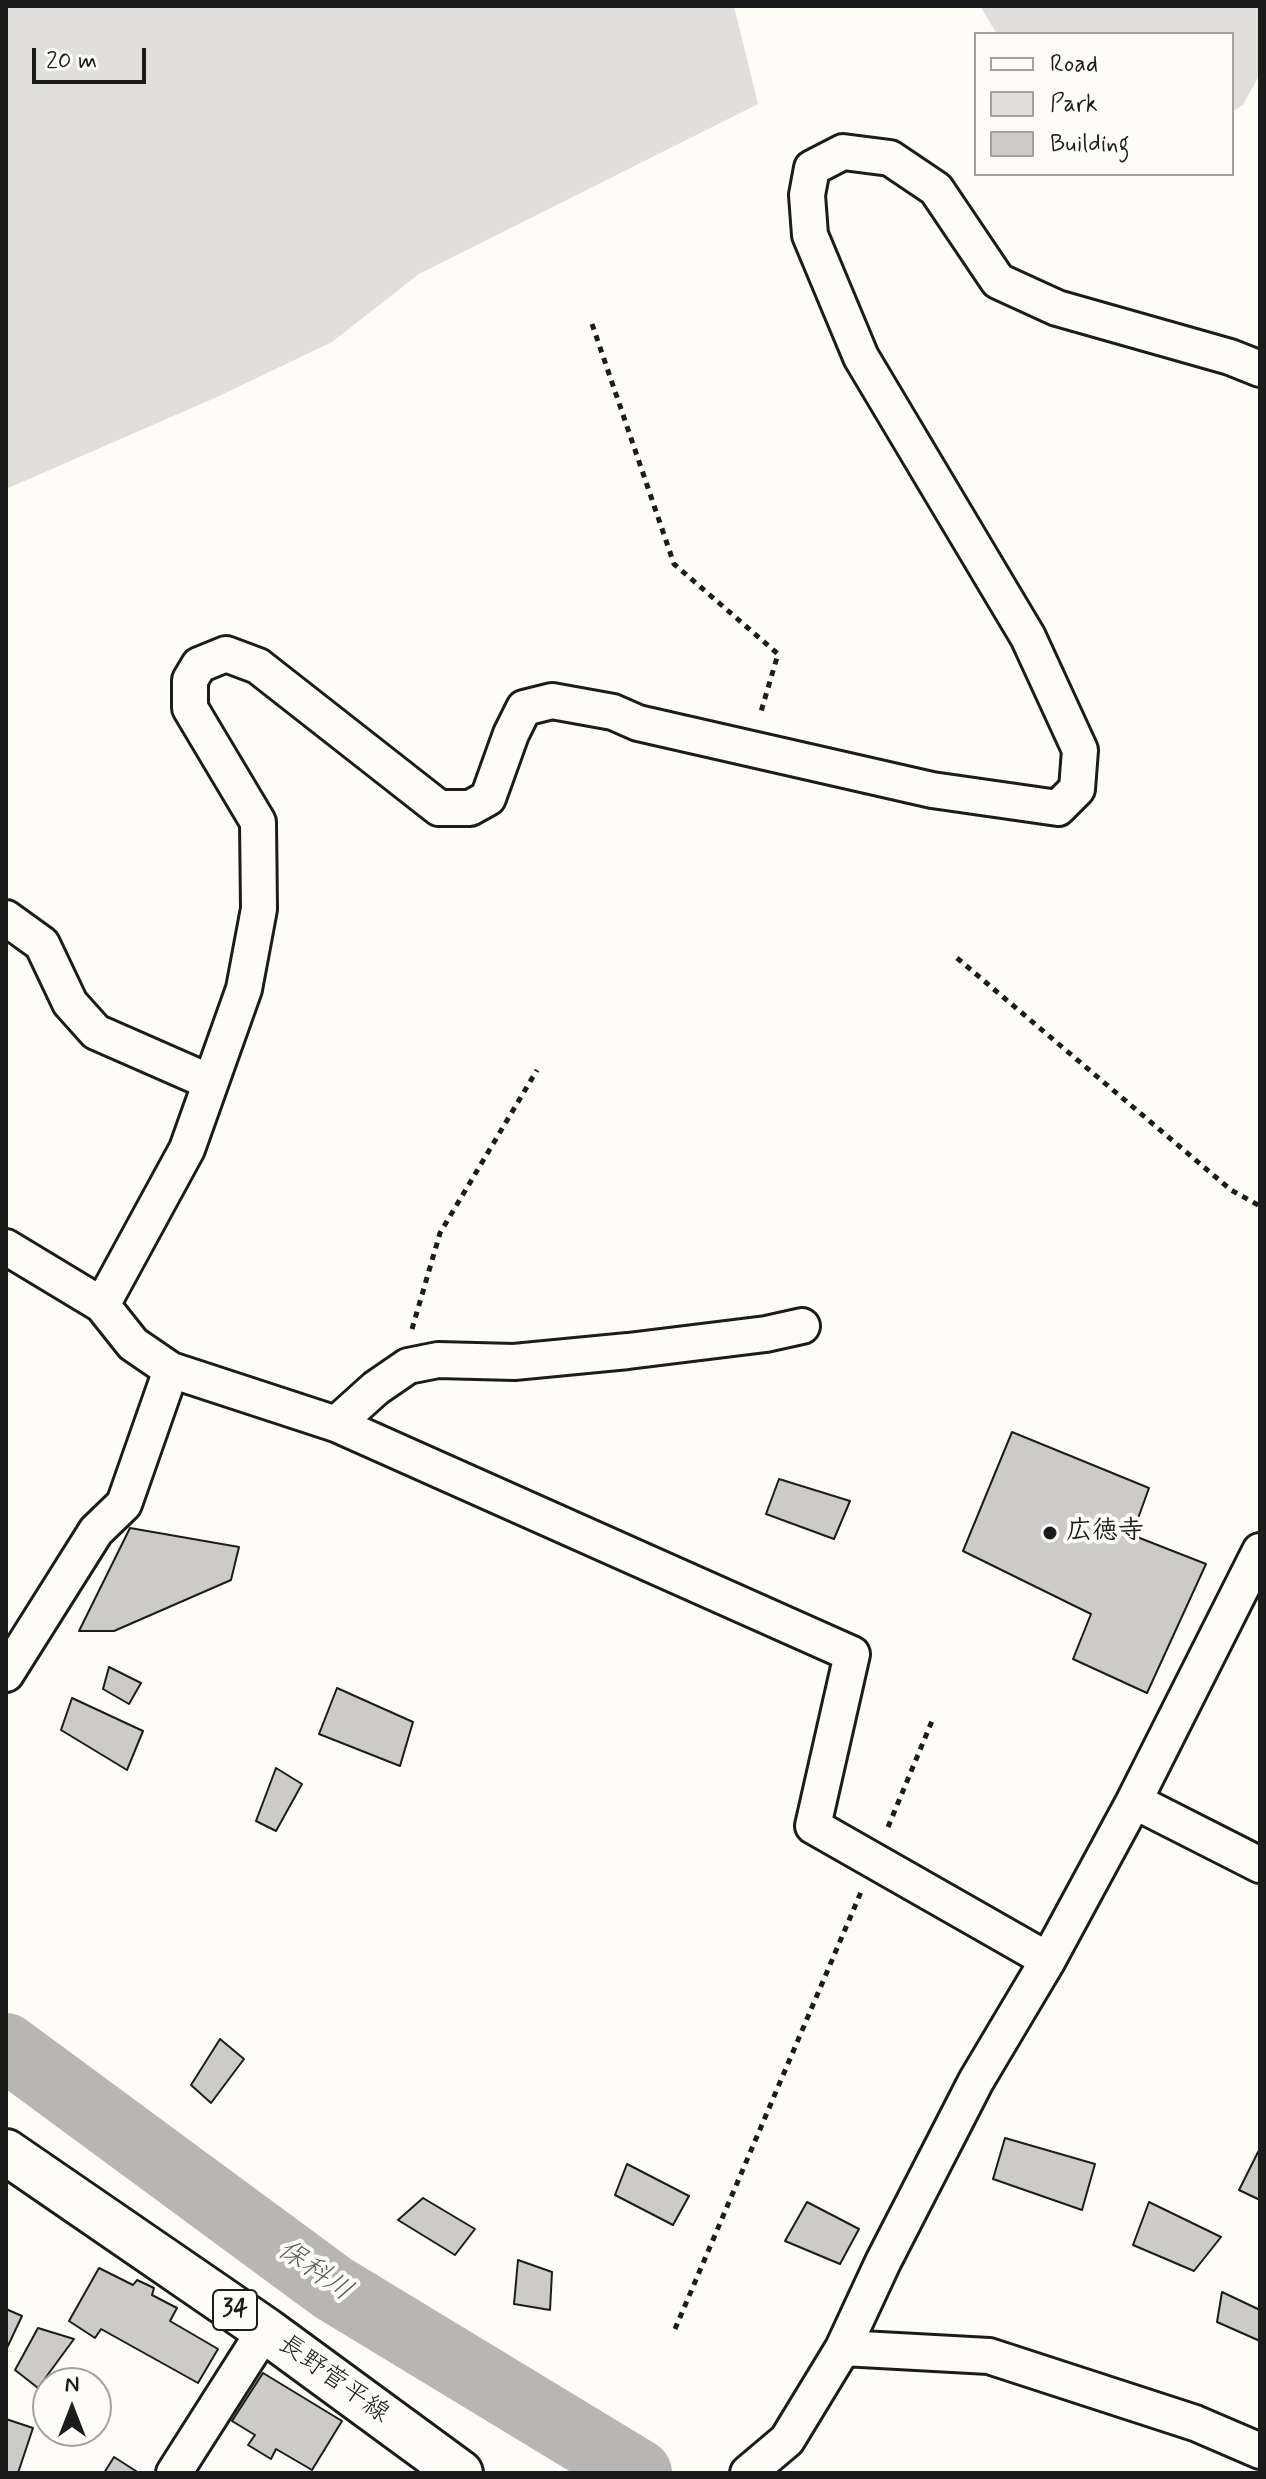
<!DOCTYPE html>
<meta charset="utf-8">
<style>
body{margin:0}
#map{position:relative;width:1266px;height:2479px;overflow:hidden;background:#fdfcf7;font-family:Mynerve,sans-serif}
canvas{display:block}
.frame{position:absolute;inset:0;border:8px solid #1c1c1c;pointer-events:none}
.legend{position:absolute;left:974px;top:32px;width:260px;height:144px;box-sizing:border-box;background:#fdfcf7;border:2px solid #a3a29f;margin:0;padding:10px 14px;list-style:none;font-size:24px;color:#1c1c1c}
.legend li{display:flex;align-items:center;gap:16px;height:40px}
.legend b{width:40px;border:2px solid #a3a29f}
.north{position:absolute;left:32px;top:2367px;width:80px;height:80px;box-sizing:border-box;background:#fdfcf7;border:2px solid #a3a29f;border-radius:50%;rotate:0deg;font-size:22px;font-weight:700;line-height:32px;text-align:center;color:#1c1c1c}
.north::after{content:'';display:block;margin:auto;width:28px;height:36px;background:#1c1c1c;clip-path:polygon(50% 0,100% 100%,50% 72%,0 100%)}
.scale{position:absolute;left:32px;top:48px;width:114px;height:36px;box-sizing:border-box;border:4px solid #1c1c1c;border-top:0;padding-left:10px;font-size:24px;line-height:28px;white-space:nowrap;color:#1c1c1c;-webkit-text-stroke:6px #fdfcf7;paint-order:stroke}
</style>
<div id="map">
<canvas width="1266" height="2479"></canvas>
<div class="frame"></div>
<ul class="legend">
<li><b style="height:10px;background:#fdfcf7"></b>Road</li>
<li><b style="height:22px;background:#e0dfdb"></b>Park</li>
<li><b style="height:22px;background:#cccbc8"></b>Building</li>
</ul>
<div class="north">N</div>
<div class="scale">20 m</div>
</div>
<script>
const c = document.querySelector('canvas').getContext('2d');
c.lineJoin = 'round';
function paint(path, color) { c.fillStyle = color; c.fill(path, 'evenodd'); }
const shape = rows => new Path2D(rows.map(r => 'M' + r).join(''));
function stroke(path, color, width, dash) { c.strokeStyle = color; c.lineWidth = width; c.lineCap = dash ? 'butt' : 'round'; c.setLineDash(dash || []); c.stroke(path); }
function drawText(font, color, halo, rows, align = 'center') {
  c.font = font + ' Mynerve,"Klee One",sans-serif'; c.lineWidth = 8; c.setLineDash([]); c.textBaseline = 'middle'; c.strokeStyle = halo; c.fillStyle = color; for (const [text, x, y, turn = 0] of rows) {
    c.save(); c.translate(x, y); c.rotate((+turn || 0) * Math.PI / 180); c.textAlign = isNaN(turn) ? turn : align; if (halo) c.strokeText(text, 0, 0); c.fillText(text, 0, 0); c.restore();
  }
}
paint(shape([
 [6,6,734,6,758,104,419,274,332,342,217,397,6,489],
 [980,6,1260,6,1260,74,1243,105,1232,112,1232,34,997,34]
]), '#e0dfdb');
stroke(shape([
 [6,2047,333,2288,638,2473]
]), '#b7b6b2', 68);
const building = shape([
 [1012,1432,1149,1488,1132,1535,1206,1564,1147,1693,1073,1659,1091,1614,963,1551,1012,1432],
 [779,1479,850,1501,834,1539,766,1514,779,1479],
 [130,1528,239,1547,231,1580,114,1631,79,1631,130,1528],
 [109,1667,141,1683,129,1704,103,1689,109,1667],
 [337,1688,413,1722,400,1766,319,1734,337,1688],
 [72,1698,143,1731,127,1770,61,1730,72,1698],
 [276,1768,302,1784,276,1831,256,1821,276,1768],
 [220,2039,244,2059,211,2103,191,2085,220,2039],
 [1005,2138,1095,2164,1082,2210,993,2179,1005,2138],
 [1258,2152,1260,2153,1260,2200,1239,2190,1258,2152],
 [627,2164,689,2196,673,2225,615,2195,627,2164],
 [423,2198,475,2229,455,2255,398,2220,423,2198],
 [807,2202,859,2229,840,2264,785,2241,807,2202],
 [1149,2202,1221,2237,1194,2271,1133,2245,1149,2202],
 [518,2260,552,2272,550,2310,514,2304,518,2260],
 [99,2268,133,2285,137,2280,154,2288,152,2295,177,2308,170,2321,218,2349,198,2383,101,2329,95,2338,69,2321,99,2268],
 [1222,2292,1260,2310,1260,2341,1217,2322,1222,2292],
 [6,2309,22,2316,6,2350,6,2309],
 [38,2328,74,2339,38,2388,15,2370,38,2328],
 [263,2373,342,2421,312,2470,276,2449,271,2459,248,2445,255,2435,232,2421,263,2373],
 [6,2419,33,2428,18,2473,6,2473,6,2419],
 [114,2457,139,2473,104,2473,114,2457]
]);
paint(building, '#cccbc8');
stroke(building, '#1c1c1c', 2);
const minor = shape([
 [6,918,42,944,70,1003,96,1032,210,1082],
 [6,1247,102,1305,133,1344,171,1370,336,1424,852,1654,813,1826,1048,1960],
 [102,1305,187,1149,244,989,259,909,258,822,190,708,190,680,199,665,226,654,258,666,439,808,470,808,488,798,511,734,524,708,552,701,613,712,638,723,932,790,1058,808,1077,789,1080,750,1028,637,861,357,810,235,807,195,812,168,843,152,890,158,936,189,998,281,1057,308,1230,357,1260,369],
 [336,1424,376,1388,408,1366,438,1360,514,1362,628,1351,766,1334,802,1326],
 [6,1674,96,1531,124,1504,171,1370],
 [1134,1801,1260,1865],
 [843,2348,989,2356,1195,2423,1260,2451],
 [174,2473,265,2330],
 [748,2473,787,2440,843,2348,883,2262,976,2081,1048,1960,1134,1801,1260,1551]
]);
const primary = shape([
 [6,2152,265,2330,460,2473]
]);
stroke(minor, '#1c1c1c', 40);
stroke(primary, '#1c1c1c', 50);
stroke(shape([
 [592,324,674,564,778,654,760,715],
 [957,958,1231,1190,1260,1206],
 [412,1329,440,1233,537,1070],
 [888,1827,932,1721],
 [675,2329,861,1892]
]), '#1c1c1c', 5, [6, 6]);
stroke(minor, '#fdfcf7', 34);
stroke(primary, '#fdfcf7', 44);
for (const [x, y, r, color] of [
 [1050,1533,8,"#1c1c1c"]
]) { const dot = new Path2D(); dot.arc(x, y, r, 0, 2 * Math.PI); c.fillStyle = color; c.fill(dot); stroke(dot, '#fdfcf7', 3); }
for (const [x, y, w] of [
 [235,2310,44]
]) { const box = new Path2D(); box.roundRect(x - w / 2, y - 20, w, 40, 6); c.fillStyle = '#fdfcf7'; c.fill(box); stroke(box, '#1c1c1c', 2); }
drawText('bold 24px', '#1c1c1c', null, [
 ["34",235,2310]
]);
drawText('bold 26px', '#1c1c1c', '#fdfcf7', [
 ["広徳寺",1066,1533]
], 'left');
drawText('26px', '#1c1c1c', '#fdfcf7', [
 ["長野菅平線",333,2380,36]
]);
drawText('italic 28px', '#5a5a58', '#fdfcf7', [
 ["保科川",314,2272,35]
]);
</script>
